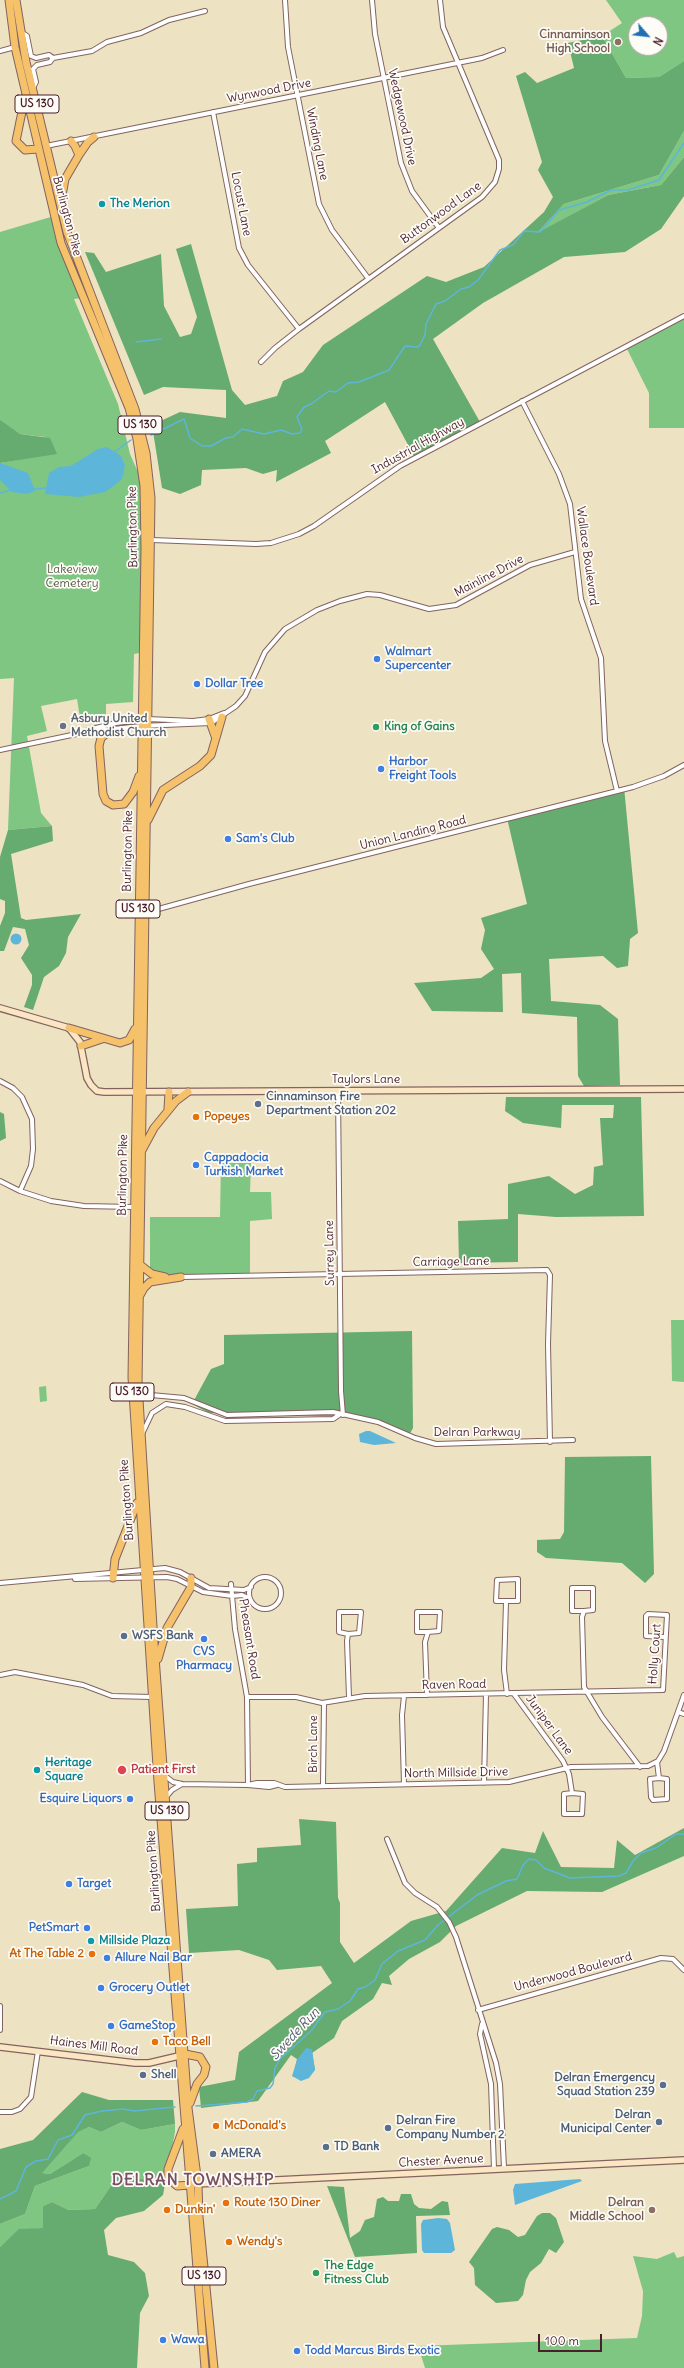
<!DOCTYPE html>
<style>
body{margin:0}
#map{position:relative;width:684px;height:2368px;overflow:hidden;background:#ede2c2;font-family:Delius,sans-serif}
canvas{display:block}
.north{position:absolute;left:628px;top:16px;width:40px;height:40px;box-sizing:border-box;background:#fdfcf7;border:1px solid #b5a4a5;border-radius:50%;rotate:118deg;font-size:11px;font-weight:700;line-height:16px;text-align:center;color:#4a1f2b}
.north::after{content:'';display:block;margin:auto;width:14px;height:18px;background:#1f6fb2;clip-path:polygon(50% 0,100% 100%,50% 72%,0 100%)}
.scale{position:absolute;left:538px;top:2334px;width:64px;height:18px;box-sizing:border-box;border:2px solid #4a1f2b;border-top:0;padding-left:5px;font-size:12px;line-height:14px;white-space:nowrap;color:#4a1f2b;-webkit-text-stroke:3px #fdfcf7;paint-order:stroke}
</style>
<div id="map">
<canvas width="684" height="2368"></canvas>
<div class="north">N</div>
<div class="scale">100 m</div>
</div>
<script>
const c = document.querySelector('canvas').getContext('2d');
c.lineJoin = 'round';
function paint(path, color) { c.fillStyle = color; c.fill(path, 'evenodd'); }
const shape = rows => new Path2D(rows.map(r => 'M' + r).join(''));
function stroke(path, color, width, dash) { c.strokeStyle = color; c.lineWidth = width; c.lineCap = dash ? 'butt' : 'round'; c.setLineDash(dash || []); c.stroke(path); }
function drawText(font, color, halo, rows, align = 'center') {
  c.font = font + ' Delius,sans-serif'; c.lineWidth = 3.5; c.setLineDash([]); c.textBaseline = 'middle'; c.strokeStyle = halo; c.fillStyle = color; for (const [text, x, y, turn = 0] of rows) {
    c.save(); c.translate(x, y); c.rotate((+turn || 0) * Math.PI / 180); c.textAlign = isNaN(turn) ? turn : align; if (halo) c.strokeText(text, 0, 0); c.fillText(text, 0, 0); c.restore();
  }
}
paint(shape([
 [606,0,684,0,684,61,659,77,626,78,602,36,622,23],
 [636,24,660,24,660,48,636,48],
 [684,131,684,157,661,185,608,195,536,234,564,204,659,175],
 [54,216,83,298,74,299,118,404,130,454,144,486,144,652,134,654,133,702,106,704,106,720,81,724,77,699,41,706,47,731,27,736,41,813,52,826,8,830,14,678,0,679,0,463,51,454,45,437,20,434,0,422,0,232],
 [684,314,684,428,649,428,649,393,625,345],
 [221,1163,251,1163,250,1192,271,1192,272,1219,250,1221,250,1277,150,1278,150,1217,220,1217],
 [671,1320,684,1320,684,1382,672,1381],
 [46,1386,47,1401,40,1402,39,1387],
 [122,2122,141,2130,175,2124,175,2132,165,2184,119,2174,95,2209,67,2210,52,2202,43,2206,43,2228,19,2230,0,2247,0,2224,25,2214,35,2186,89,2166,83,2153,50,2174,41,2173,77,2132,89,2127,101,2132],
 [674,2252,677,2258,684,2256,684,2368,425,2368,418,2346,637,2338,642,2316,643,2291,633,2256,657,2259]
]), '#7ec682');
paint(shape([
 [602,36,626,78,659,77,684,61,684,131,659,175,564,204,537,233,608,195,661,185,684,157,684,196,661,229,625,252,564,257,483,303,433,339,480,422,414,456,385,402,325,441,331,453,276,482,277,470,263,474,246,468,202,470,201,485,180,494,162,488,152,425,180,412,226,418,226,390,163,387,144,395,85,252,94,253,106,272,161,254,164,306,180,337,191,334,197,317,176,249,191,244,232,390,245,405,277,396,283,381,303,372,323,345,427,276,446,282,484,267,544,212,553,197,538,170,542,162,516,76,525,72,537,83,574,68,568,43],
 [0,420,20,434,50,438,57,454,0,463],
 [624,787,638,933,630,939,628,966,617,968,603,956,549,959,551,1001,600,1005,618,1019,620,1085,584,1086,578,1076,577,1017,522,1013,521,973,502,974,503,1012,432,1011,414,983,481,978,494,969,481,949,485,930,481,918,527,904,507,818],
 [52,826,53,841,11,854,21,918,26,920,81,914,68,937,66,953,59,966,44,977,33,1010,24,1007,32,985,32,975,21,958,29,945,25,929,13,927,4,951,0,951,0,926,5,913,5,901,0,899,0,857,8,830],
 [506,1097,641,1097,644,1216,556,1217,518,1214,518,1262,459,1263,458,1221,508,1219,508,1184,549,1176,575,1194,593,1185,594,1167,603,1165,600,1118,613,1118,614,1105,562,1105,561,1128,523,1123,505,1111],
 [0,1112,4,1114,6,1138,0,1141],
 [412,1331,413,1428,408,1437,359,1417,209,1413,192,1404,211,1369,224,1364,224,1335],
 [651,1456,654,1574,645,1583,622,1563,546,1558,537,1552,537,1540,560,1539,564,1532,565,1457],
 [299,1819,336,1822,338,1898,340,1903,340,1942,354,1963,411,1921,446,1911,502,1848,535,1853,543,1831,561,1867,614,1868,617,1840,635,1855,684,1828,684,1856,602,1892,527,1891,456,1926,440,1942,409,1959,389,1976,392,1985,382,1983,373,1999,342,2021,334,2038,312,2053,315,2070,293,2077,297,2059,291,2055,258,2101,201,2108,199,2087,235,2080,239,2052,332,1983,321,1966,277,1970,269,1960,239,1950,189,1953,186,1909,238,1906,237,1864,257,1862,257,1848,301,1845],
 [82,2092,109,2100,173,2100,175,2124,141,2130,122,2122,101,2132,89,2127,78,2132,42,2173,50,2174,83,2153,91,2158,89,2166,35,2186,25,2214,0,2224,0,2149,33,2140],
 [119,2174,165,2184,163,2195,144,2211,116,2218,104,2230,108,2255,134,2262,145,2273,149,2296,140,2313,137,2368,0,2368,0,2247,19,2229,43,2228,43,2206,52,2202,68,2210,95,2209],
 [327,2186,344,2187,350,2238,360,2231,365,2220,374,2217,377,2199,383,2197,388,2201,399,2201,401,2194,411,2194,414,2204,419,2208,431,2209,442,2201,448,2202,450,2215,416,2216,417,2253,355,2257],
 [542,2213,550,2213,556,2218,564,2242,556,2253,549,2249,541,2263,530,2272,526,2280,523,2295,518,2301,496,2303,475,2285,474,2268,469,2262,492,2229,497,2227,509,2230,518,2237,525,2235,537,2216]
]), '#66ab70');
paint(shape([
 [107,447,121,456,125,465,122,479,115,485,105,492,79,497,45,494,49,473,59,467,71,466,98,449],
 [0,463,28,473,35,491,27,494,12,492,0,480],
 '10.5 939a5.5 5.5 0 1 1 11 0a5.5 5.5 0 1 1-11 0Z',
 [366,1431,370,1431,396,1443,374,1445,360,1442,359,1434],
 [306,2048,312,2049,315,2070,309,2078,301,2081,292,2076,297,2060],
 [580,2179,582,2181,515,2205,513,2190,515,2184],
 [438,2218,447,2219,450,2223,455,2250,451,2253,424,2253,422,2250,421,2224,423,2220]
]), '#5db6da');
stroke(shape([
 [136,342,161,339],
 [151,435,184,419,190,438,202,446,211,446,226,438,233,437,242,429,264,434,281,430,292,434,300,433,302,429,297,417,304,407,311,404,329,391,336,392,348,383,359,382,389,370,405,346,418,347,420,345,425,335,426,324,436,304,445,301,461,289,469,287,478,280,500,250,513,245,524,231,540,232,559,210,587,202,611,190,628,190,659,180,684,143],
 [113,453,131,440],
 [34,489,47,488],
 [0,493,11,490],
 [196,2106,247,2102,253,2099,257,2091,270,2088,273,2084,275,2068,280,2059,311,2031,325,2012,338,2009,350,2001,358,1989,365,1987,375,1980,382,1964,398,1951,425,1940,438,1925,477,1895,506,1881,517,1879,523,1865,529,1859,536,1860,544,1868,570,1878,619,1876,626,1873,633,1861,641,1853,656,1848,676,1834,684,1834],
 [0,2199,16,2191,26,2167,36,2161,48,2159,58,2140,72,2135,85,2115,102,2111,123,2109,134,2111,175,2107]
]), '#5db6da', 1.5);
const street = shape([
 [285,0,288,47,319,204,332,230,368,278],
 [372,0,375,34,401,163,412,191,439,228],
 [21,32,27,36,31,56,36,58,49,55,53,58,92,51,107,42,141,33,169,20,205,11],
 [0,51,15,47],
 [33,88,36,82,33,69,37,65,50,62,53,58],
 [213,112,239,248,248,265,299,329],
 [46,146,482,58,503,50],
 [261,362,275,348,299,329,482,197,495,182,499,169,499,160,443,27,440,0],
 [522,401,559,474,570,504,581,599,601,658,605,741,617,791],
 [152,540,256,544,271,543,299,534,314,526,400,466,684,316],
 [88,730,116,723,148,719,193,721,209,719,224,713],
 [0,750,86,732,141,726,211,723,236,706,245,696,265,652,285,629,317,610,340,601,367,594,380,595,429,609,456,605,530,565,575,552],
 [144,913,249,884,633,787,664,776,684,765],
 [0,1081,13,1088,22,1097,32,1119,33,1149,31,1166,20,1191],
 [338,1091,341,1391,343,1415],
 [0,1181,20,1191,51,1201,84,1206,133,1207],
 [181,1277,547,1270,550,1275,548,1344,550,1442],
 [139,1385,151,1395,184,1398,227,1415,333,1412,378,1422,415,1438,436,1444,573,1440],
 [143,1432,152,1413,166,1404,185,1407,225,1421,333,1419,339,1415],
 '249 1593a16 16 0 1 1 32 0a16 16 0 1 1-32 0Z',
 [75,1579,167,1577,177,1579,203,1592,232,1596,242,1595,250,1599],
 [518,1579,518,1601,496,1601,497,1580,518,1579],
 [0,1583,165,1568,180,1572,209,1588,244,1590,251,1587],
 [231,1584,235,1629,247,1697,248,1785],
 [506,1602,504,1670,507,1694],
 [584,1611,572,1611,572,1588,593,1588,593,1610,584,1611,582,1617,584,1687,602,1717,640,1767],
 [348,1634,339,1632,339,1612,361,1612,359,1633,348,1634,347,1641,349,1697],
 [0,1675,15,1672,83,1685,112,1696,152,1697],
 [514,1694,563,1761,569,1774,572,1793],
 [427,1695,425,1642,428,1632,439,1631,440,1612,417,1612,417,1632,428,1632],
 [247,1697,296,1697,322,1703,365,1696,663,1690,667,1615,648,1614,646,1616,646,1636,665,1637],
 [678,1712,684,1714],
 [657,1762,659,1778],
 [164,1775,173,1782,182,1784,248,1785,269,1787,277,1785],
 [659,1778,667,1779,667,1799,653,1800,651,1797,650,1779,659,1778],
 [484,1783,486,1694],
 [404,1784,402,1715,404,1696],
 [248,1785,257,1783,274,1783,285,1787,509,1782,571,1767,648,1766,658,1761,664,1751,684,1695],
 [323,1785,324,1703],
 [572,1793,583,1794,582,1814,564,1814,564,1794,572,1793],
 [166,1797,172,1790,182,1784],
 [387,1839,405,1883,415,1893,437,1907,449,1922,456,1937,496,2063,500,2084,504,2168],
 [0,2006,0,2030],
 [478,2010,661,1958,673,1959,684,1970],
 [482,2024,480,2034,491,2084,494,2169],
 [0,2112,12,2112,20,2109,31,2097,38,2051]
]);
const secondary = shape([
 [0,1008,69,1028,80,1042,87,1078,91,1085,97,1091,104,1092,684,1089],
 [0,2047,135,2063,149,2063,183,2055],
 [195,2184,684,2160]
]);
const highway = shape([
 [9,0,15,47,61,243,129,408,137,439,144,486,145,549,132,1377,158,1782,205,2368],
 [16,0,26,62,67,232,135,409,146,453,151,498,138,1383,154,1643,188,2108,198,2184,199,2217,214,2368],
 [25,97,16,141,25,150,38,149],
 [79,155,88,142,94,137],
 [61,201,65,179,79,155,75,146,71,141],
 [209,719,215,736],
 [109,731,101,738,99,746,103,794,106,801,113,805,124,804,133,792,139,776],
 [148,820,163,790,200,766,211,755,222,717],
 [69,1028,120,1043,129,1040,135,1029],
 [81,1046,102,1039],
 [168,1109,169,1092],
 [141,1152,154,1128,176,1101,188,1092],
 [139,1264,152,1274,165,1277],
 [139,1297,144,1288,150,1282,181,1277],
 [113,1578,115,1559,137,1503],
 [158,1659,167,1628,191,1587,191,1578],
 [185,2054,200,2057,206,2067,204,2075,197,2084,190,2103],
 [183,2129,168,2169,168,2178,177,2186,190,2185]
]);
stroke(street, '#836360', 6);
stroke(secondary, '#836360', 8);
stroke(highway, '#836360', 9);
stroke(street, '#fff', 4);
stroke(secondary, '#fbe6c4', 5.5);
stroke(highway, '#f5c16b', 7);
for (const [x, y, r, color] of [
 [618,42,4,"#8d6e63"],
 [102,204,4,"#0f9aa8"],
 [377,659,4,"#3f7fe0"],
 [197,684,4,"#3f7fe0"],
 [63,726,4,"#6b7280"],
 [376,727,4,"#2e9e5b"],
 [381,769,4,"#3f7fe0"],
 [228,839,4,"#3f7fe0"],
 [258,1104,4,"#5c6f8a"],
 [196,1117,4,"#e8710a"],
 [196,1165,4,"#3f7fe0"],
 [124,1636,4,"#5c6f8a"],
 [204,1639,4,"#3f7fe0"],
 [37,1770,4,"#0f9aa8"],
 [122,1770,5,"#e0444e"],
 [130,1799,4,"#3f7fe0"],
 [69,1884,4,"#3f7fe0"],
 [87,1928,4,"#3f7fe0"],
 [91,1941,4,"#0f9aa8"],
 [92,1954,4,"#e8710a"],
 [107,1958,4,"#3f7fe0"],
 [101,1988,4,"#3f7fe0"],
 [111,2026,4,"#3f7fe0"],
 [155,2042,4,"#e8710a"],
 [143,2075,4,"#5c6f8a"],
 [663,2085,4,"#5c6f8a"],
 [659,2122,4,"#5c6f8a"],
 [216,2126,4,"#e8710a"],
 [388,2128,4,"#5c6f8a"],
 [326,2147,4,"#5c6f8a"],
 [213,2154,4,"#5c6f8a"],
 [226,2203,4,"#e8710a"],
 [167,2210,4,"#e8710a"],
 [652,2210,4,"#8d6e63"],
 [229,2242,4,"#e8710a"],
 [316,2273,4,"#2e9e5b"],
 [163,2340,4,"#3f7fe0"],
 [297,2351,4,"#3f7fe0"]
]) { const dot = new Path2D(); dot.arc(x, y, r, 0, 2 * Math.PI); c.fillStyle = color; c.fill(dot); stroke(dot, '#fdfcf7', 1.5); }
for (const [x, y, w] of [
 [37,104,44],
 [140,425,44],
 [138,909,44],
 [132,1392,44],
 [167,1811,44],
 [204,2276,44]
]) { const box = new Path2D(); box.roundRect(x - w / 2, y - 9, w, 18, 3); c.fillStyle = '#fdfcf7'; c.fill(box); stroke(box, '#4a1f2b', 1); }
drawText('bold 11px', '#4a1f2b', null, [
 ["US 130",37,104],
 ["US 130",140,425],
 ["US 130",138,909],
 ["US 130",132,1392],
 ["US 130",167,1811],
 ["US 130",204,2276]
]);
drawText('bold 12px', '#785e54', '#fdfcf7', [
 ["Cinnaminson",610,35],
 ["High School",610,49],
 ["Delran",644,2203],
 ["Middle School",644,2217]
], 'right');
drawText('12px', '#4a1f2b', '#fdfcf7', [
 ["Wynwood Drive",269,91,-11],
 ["Wedgewood Drive",402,117,78],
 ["Winding Lane",317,144,79],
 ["Locust Lane",241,204,79],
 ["Buttonwood Lane",441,213,-36],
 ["Burlington Pike",67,216,75],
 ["Industrial Highway",418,446,-29],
 ["Burlington Pike",133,527,-91],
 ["Wallace Boulevard",587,556,82],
 ["Mainline Drive",489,576,-28],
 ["Union Landing Road",413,833,-14],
 ["Burlington Pike",128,851,-89],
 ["Taylors Lane",366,1080],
 ["Burlington Pike",123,1175,-89],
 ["Surrey Lane",330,1253,-91],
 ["Carriage Lane",451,1262,-1],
 ["Delran Parkway",477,1433],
 ["Burlington Pike",127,1500,-94],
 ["Pheasant Road",249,1639,81],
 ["Holly Court",655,1654,-86],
 ["Raven Road",454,1685,-1],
 ["Juniper Lane",549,1725,54],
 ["Birch Lane",314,1744,-90],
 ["North Millside Drive",456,1773,-1],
 ["Burlington Pike",154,1871,-94],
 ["Underwood Boulevard",573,1972,-15],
 ["Haines Mill Road",94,2046,7],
 ["Chester Avenue",441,2161,-3]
]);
drawText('bold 12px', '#0d838f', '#fdfcf7', [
 ["The Merion",110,204],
 ["Heritage",45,1763],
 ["Square",45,1777],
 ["Millside Plaza",99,1941]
], 'left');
drawText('12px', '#5c5949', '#fdfcf7', [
 ["Lakeview",72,570],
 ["Cemetery",72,584]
]);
drawText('bold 12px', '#366cbe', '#fdfcf7', [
 ["Walmart",385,652],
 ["Supercenter",385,666],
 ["Dollar Tree",205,684],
 ["Harbor",389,762],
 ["Freight Tools",389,776],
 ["Sam's Club",236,839],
 ["Cappadocia",204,1158],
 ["Turkish Market",204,1172],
 ["CVS",204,1652,"center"],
 ["Pharmacy",204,1666,"center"],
 ["Esquire Liquors",122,1799,"right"],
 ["Target",77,1884],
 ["PetSmart",79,1928,"right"],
 ["Allure Nail Bar",115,1958],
 ["Grocery Outlet",109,1988],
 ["GameStop",119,2026],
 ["Wawa",171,2340],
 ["Todd Marcus Birds Exotic",305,2351]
], 'left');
drawText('bold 12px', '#5b616d', '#fdfcf7', [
 ["Asbury United",71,719],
 ["Methodist Church",71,733]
], 'left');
drawText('bold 12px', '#27864d', '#fdfcf7', [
 ["King of Gains",384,727],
 ["The Edge",324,2266],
 ["Fitness Club",324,2280]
], 'left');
drawText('bold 12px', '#4e5e75', '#fdfcf7', [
 ["Cinnaminson Fire",266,1097],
 ["Department Station 202",266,1111],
 ["WSFS Bank",132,1636],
 ["Shell",151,2075],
 ["Delran Emergency",655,2078,"right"],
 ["Squad Station 239",655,2092,"right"],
 ["Delran",651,2115,"right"],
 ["Municipal Center",651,2129,"right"],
 ["Delran Fire",396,2121],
 ["Company Number 2",396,2135],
 ["TD Bank",334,2147],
 ["AMERA",221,2154]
], 'left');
drawText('bold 12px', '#c56008', '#fdfcf7', [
 ["Popeyes",204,1117],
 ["At The Table 2",84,1954,"right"],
 ["Taco Bell",163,2042],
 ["McDonald's",224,2126],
 ["Route 130 Diner",234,2203],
 ["Dunkin'",175,2210],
 ["Wendy's",237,2242]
], 'left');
drawText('bold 12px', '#be3a42', '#fdfcf7', [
 ["Patient First",131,1770]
], 'left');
drawText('italic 13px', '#525b71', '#fdfcf7', [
 ["Swede Run",295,2034,-47]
]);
c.letterSpacing = '1px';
drawText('bold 16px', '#774f63', '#fdfcf7', [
 ["DELRAN TOWNSHIP",193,2180]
]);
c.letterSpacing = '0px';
</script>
